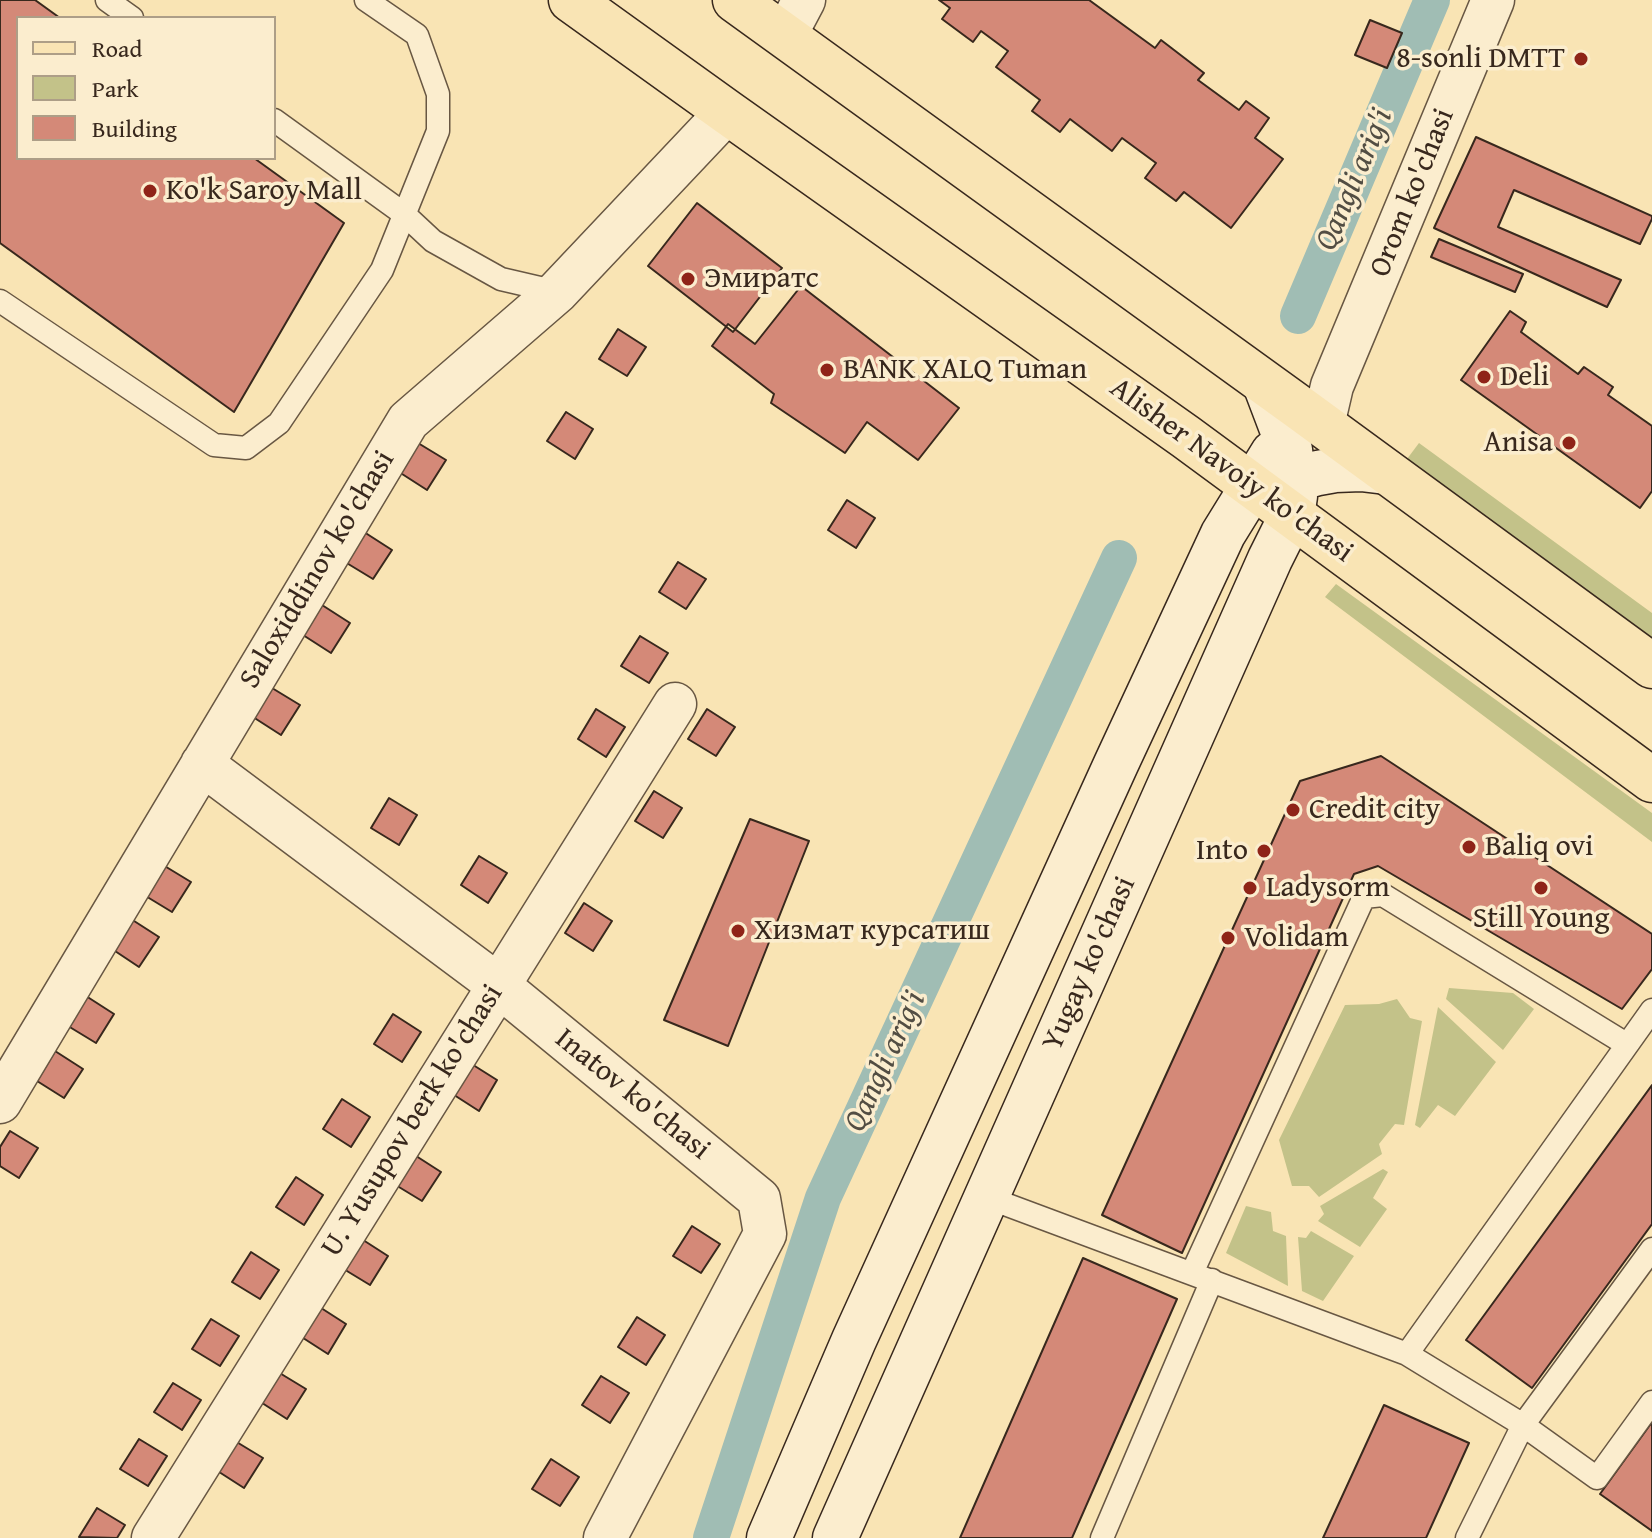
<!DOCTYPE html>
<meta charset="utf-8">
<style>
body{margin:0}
#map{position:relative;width:1652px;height:1538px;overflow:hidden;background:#f9e4b4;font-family:"Gentium Book Plus",serif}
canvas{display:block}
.legend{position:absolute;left:16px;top:16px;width:260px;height:144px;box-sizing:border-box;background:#fbedce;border:2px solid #ad9e87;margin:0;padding:10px 14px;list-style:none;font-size:24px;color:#38281d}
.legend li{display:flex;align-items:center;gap:16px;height:40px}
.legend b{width:40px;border:2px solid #ad9e87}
</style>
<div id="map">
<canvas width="1652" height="1538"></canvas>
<ul class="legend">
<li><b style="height:10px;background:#f9e4b4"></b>Road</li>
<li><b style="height:22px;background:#c3c289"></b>Park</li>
<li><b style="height:22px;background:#d48978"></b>Building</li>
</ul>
</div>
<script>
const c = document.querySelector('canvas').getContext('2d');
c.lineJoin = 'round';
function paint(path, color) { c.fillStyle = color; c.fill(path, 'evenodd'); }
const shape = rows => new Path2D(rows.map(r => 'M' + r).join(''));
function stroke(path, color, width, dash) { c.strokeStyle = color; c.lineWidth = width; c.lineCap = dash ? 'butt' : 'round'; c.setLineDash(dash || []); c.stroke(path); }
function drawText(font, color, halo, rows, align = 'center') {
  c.font = font + ' "Gentium Book Plus",serif'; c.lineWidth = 7; c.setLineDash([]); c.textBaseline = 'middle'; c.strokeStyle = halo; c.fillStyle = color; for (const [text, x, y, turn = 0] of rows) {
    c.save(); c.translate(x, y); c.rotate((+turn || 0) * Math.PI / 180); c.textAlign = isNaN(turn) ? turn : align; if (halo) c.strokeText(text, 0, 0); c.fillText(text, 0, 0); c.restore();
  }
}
paint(shape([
 [1419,443,1652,613,1652,638,1407,459],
 [1336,584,1652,813,1652,842,1325,597],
 [1449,988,1513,993,1534,1009,1503,1050,1446,999],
 [1397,999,1410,1018,1422,1021,1404,1125,1395,1124,1379,1144,1382,1154,1319,1197,1309,1186,1292,1186,1279,1140,1345,1005,1379,1004],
 [1438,1007,1496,1062,1455,1116,1438,1105,1420,1128,1415,1125],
 [1383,1169,1388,1172,1373,1198,1387,1209,1360,1247,1318,1221,1324,1214,1320,1206],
 [1246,1206,1271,1212,1273,1231,1286,1236,1288,1286,1226,1253],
 [1311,1231,1354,1256,1323,1301,1302,1291,1298,1237,1306,1238]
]), '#c3c289');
stroke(shape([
 [1298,316,1432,0],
 [711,1538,823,1198,1119,558]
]), '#a0bdb4', 36);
const building = shape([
 [0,0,35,0,60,18,18,18,18,158,254,158,344,223,234,412,0,243,0,0],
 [939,0,1089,0,1155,48,1161,40,1204,73,1198,80,1239,110,1246,101,1269,118,1255,138,1283,159,1231,228,1184,192,1176,201,1145,178,1156,163,1122,138,1112,151,1070,119,1060,132,1032,111,1040,100,996,67,1008,51,981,31,973,42,942,19,950,8,939,0],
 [1370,20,1402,33,1387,68,1355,55,1370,20],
 [1476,137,1652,216,1652,219,1640,244,1514,190,1498,227,1621,280,1607,307,1434,228,1476,137],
 [697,203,782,268,733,332,648,266,697,203],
 [1439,239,1523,274,1515,292,1431,257,1439,239],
 [801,286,959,408,918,460,867,422,845,453,771,403,774,394,712,346,728,324,755,344,801,286],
 [1510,311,1526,322,1521,332,1578,374,1584,367,1613,387,1608,395,1652,426,1652,491,1640,508,1461,380,1510,311],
 [618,329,646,347,627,376,599,359,618,329],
 [566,412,593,429,575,459,547,441,566,412],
 [418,443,446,460,427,490,399,472,418,443],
 [847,500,875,518,856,548,828,530,847,500],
 [364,532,392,550,373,579,345,562,364,532],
 [678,562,706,579,686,609,659,592,678,562],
 [322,605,350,623,331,653,303,635,322,605],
 [640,636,668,653,649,683,621,666,640,636],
 [272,688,300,705,281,735,253,717,272,688],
 [596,709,625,727,606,757,578,739,596,709],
 [707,709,735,727,716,756,688,739,707,709],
 [1381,756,1652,934,1652,969,1622,1009,1378,866,1354,874,1182,1253,1102,1215,1300,781,1381,756],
 [654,791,682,808,663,838,635,821,654,791],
 [389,798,417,815,399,845,371,828,389,798],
 [750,819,809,841,728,1046,664,1020,750,819],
 [479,856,507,873,488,903,461,885,479,856],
 [163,865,191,882,172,912,144,895,163,865],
 [584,903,612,921,593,951,565,933,584,903],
 [131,919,159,937,139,967,112,949,131,919],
 [86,996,114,1014,96,1043,68,1026,86,996],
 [393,1014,421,1032,402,1062,374,1044,393,1014],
 [55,1051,83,1069,64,1098,37,1081,55,1051],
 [470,1063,497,1080,479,1111,451,1093,470,1063],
 [1652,1085,1652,1224,1532,1388,1466,1340,1652,1085],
 [342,1099,370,1117,351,1147,323,1129,342,1099],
 [10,1131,38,1148,19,1178,0,1166,0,1147,10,1131],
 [413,1154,441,1172,422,1201,394,1184,413,1154],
 [296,1177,323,1195,304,1225,276,1207,296,1177],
 [692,1226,720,1244,701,1273,673,1256,692,1226],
 [360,1238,388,1256,370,1285,342,1268,360,1238],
 [251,1252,279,1270,260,1299,232,1282,251,1252],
 [1083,1258,1177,1299,1072,1538,960,1538,1083,1258],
 [318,1306,346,1324,328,1354,300,1336,318,1306],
 [637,1317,665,1335,646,1365,618,1347,637,1317],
 [211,1319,239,1336,220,1366,192,1349,211,1319],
 [278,1372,306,1389,287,1419,259,1401,278,1372],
 [601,1376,629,1393,610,1423,582,1405,601,1376],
 [173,1383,201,1400,182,1430,154,1412,173,1383],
 [1384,1405,1469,1443,1426,1538,1323,1538,1384,1405],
 [1652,1422,1652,1531,1600,1494,1652,1422],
 [139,1439,167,1456,148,1486,120,1469,139,1439],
 [235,1441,263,1458,244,1488,216,1470,235,1441],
 [551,1459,579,1477,560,1506,532,1489,551,1459],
 [97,1508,125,1525,117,1538,79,1537,97,1508]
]);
paint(building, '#d48978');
stroke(building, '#38281d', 2);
const service = shape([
 [107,0,132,18],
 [274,120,404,214,433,241,501,279,557,292],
 [0,301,214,445,246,448,279,423,382,270,438,131,438,94,417,35,366,0],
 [986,1197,1407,1354,1652,1010],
 [1652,1249,1523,1425,1597,1478,1652,1402],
 [1192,1273,1364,897,1383,895,1626,1044],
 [1407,1354,1523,1425,1467,1538],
 [1102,1538,1212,1280]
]);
const minor = shape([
 [785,36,804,0],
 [1323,425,1332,386,1493,0],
 [202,764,498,985,759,1199,765,1234,605,1538],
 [0,1102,408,421,557,292,727,112],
 [153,1538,675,704]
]);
const secondary = shape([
 [1268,493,1294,480,1318,473,1335,470,1361,469,1386,472],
 [769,1538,854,1340,1116,764,1223,534,1273,453],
 [835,1538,1270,559,1292,515,1295,496,1290,450,1265,384]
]);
const primary = shape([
 [571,0,727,112,1186,437,1652,780],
 [735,0,1301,409,1652,666]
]);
stroke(service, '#685743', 25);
stroke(minor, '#685743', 45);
stroke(secondary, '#38281d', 47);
stroke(primary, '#38281d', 47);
stroke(service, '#fbedce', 22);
stroke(minor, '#fbedce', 42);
stroke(secondary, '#fbedce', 44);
stroke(primary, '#f9e4b4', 44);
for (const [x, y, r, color] of [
 [1581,59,8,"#8f2418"],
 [150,191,8,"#8f2418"],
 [688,279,8,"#8f2418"],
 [827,370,8,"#8f2418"],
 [1484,377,8,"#8f2418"],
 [1569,443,8,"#8f2418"],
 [1293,810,8,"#8f2418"],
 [1469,847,8,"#8f2418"],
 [1264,851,8,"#8f2418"],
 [1250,888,8,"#8f2418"],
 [1541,888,8,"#8f2418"],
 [738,931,8,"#8f2418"],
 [1228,938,8,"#8f2418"]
]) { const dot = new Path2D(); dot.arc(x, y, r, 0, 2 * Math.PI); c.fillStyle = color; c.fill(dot); stroke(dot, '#fbedce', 3); }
drawText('30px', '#38281d', '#fbedce', [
 ["8-sonli DMTT",1565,59,"right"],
 ["Ko'k Saroy Mall",166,191],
 ["Эмиратс",704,279],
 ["BANK XALQ Tuman",843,370],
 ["Deli",1500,377],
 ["Anisa",1553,443,"right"],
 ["Credit city",1309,810],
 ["Baliq ovi",1485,847],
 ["Into",1248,851,"right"],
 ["Ladysorm",1266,888],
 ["Still Young",1541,919,"center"],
 ["Хизмат курсатиш",754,931],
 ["Volidam",1244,938]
], 'left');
drawText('30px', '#38281d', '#fbedce', [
 ["Orom ko'chasi",1413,193,-68],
 ["Alisher Navoiy ko'chasi",1231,471,36],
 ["Saloxiddinov ko'chasi",318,570,-59],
 ["Yugay ko'chasi",1090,964,-66],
 ["Inatov ko'chasi",632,1095,39],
 ["U. Yusupov berk ko'chasi",413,1121,-58]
]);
drawText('italic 32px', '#524d43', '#fbedce', [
 ["Qangli arig'i",1355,180,-67],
 ["Qangli arig'i",886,1062,-65]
]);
</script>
